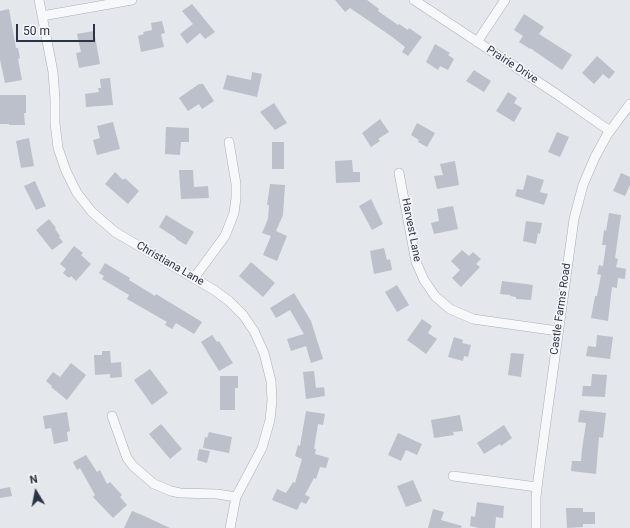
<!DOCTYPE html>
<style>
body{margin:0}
#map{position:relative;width:630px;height:528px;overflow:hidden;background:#e4e7ec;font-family:Roboto,sans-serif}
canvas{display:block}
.north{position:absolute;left:16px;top:472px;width:40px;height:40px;-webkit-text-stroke:3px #f4f6f9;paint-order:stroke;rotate:350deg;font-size:11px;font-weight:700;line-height:16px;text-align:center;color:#2b3445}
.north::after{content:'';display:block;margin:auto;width:14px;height:18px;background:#2b3445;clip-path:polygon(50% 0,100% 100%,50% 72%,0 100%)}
.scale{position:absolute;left:16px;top:24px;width:79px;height:18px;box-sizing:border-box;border:2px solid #2b3445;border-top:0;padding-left:5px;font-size:12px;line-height:14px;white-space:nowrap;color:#2b3445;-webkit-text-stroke:3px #f4f6f9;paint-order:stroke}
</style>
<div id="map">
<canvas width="630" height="528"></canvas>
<div class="north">N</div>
<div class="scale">50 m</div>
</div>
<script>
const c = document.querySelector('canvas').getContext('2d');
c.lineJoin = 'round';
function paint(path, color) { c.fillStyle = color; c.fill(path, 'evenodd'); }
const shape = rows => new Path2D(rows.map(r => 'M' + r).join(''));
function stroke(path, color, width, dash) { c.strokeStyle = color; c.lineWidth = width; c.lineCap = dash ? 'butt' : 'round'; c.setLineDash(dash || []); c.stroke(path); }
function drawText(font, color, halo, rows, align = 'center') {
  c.font = font + ' Roboto,sans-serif'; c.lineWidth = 3.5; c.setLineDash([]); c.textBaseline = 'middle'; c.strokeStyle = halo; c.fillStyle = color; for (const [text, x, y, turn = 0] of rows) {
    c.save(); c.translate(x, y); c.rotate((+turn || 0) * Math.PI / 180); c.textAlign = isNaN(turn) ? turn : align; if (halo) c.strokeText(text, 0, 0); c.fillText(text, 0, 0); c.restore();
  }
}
paint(shape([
 [335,0,367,0,379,9,378,11,398,25,399,24,408,30,409,28,422,37,408,56,402,52,405,47,391,36,350,8,345,12],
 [192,4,215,32,205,39,200,33,187,44,180,34,193,24,182,11],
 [9,9,16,48,18,48,20,58,18,59,22,80,5,83,0,60,0,11],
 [524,14,544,27,539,34,572,55,562,70,530,48,530,49,519,42,523,36,514,30],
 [162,21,165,33,161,34,164,47,141,52,138,36,144,34,143,32,152,30,151,23],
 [94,31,100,64,79,68,76,53,81,52,77,34],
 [435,44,450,53,448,55,454,59,448,70,440,66,438,70,426,62],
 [597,56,615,72,609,79,603,74,594,84,582,73],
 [474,70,491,81,484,92,466,81],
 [252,72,262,74,257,97,223,89,227,75,251,80],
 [110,78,113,105,86,107,85,94,99,92,98,88,101,88,100,79],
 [199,84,203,84,214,101,202,109,199,104,188,111,179,98],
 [508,92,517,98,514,103,522,108,514,122,496,111],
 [0,95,26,95,26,113,24,113,25,125,9,125,9,124,0,124],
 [274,103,287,123,275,130,260,112],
 [380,119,389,132,378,139,380,141,371,147,362,133],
 [113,122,120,149,97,155,93,140,100,138,97,126],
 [417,123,435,133,427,147,418,142,419,140,411,135],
 [166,127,189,128,189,142,181,142,180,155,165,154],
 [557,132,569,137,560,157,548,152],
 [29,138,34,166,21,168,16,141],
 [272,142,284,142,284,169,272,169],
 [352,160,353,172,360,172,360,182,336,183,335,161],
 [455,161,459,185,437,189,434,176,443,175,440,164],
 [179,170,193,170,194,187,208,186,209,198,181,199],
 [115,172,123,180,125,178,139,191,128,204,105,184],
 [621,173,630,177,630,185,625,196,613,191],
 [527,175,544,180,540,192,548,194,544,205,515,196,517,189,523,190],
 [35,181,46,206,36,210,24,186],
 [270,184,285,185,283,215,276,231,287,236,277,261,263,255,271,236,262,233,268,219,269,205,267,205],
 [371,199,383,224,372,230,359,206],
 [453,206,458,229,434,234,431,223,439,221,437,209],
 [609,213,621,215,615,258,618,259,616,267,626,269,625,279,618,278,617,288,612,287,608,321,591,318,595,296,597,296,601,275,597,274,599,265,603,266,606,245,602,245,604,230,606,231],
 [166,215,194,232,186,245,176,239,176,238,159,227],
 [49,219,56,228,55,229,60,236,59,237,63,242,52,250,36,230],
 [526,221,542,223,540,234,538,233,536,244,523,241],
 [74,246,83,253,81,255,91,264,76,281,71,276,69,278,63,273,66,269,60,264],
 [384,248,387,260,390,259,392,270,374,274,370,251],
 [462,250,469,256,473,252,481,259,476,264,480,267,461,287,452,278,460,270,451,261],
 [251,262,275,283,263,297,239,276],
 [105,263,130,278,129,280,155,296,156,294,202,322,194,334,176,323,172,329,165,325,167,322,127,299,129,295,102,279,104,276,99,273],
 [502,281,533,285,531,300,516,299,516,297,510,296,510,295,500,294],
 [397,285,409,305,397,312,385,292],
 [294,293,311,321,323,359,311,363,306,346,291,351,287,339,304,334,290,310,276,318,270,308],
 [422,319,432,326,428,333,437,339,426,354,407,340],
 [212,335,217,342,219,341,233,363,219,371,201,342],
 [597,335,613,337,610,359,586,356,588,346,596,347],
 [454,337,463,340,462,343,471,345,468,357,464,356,463,361,448,357],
 [102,351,110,351,111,363,121,362,122,377,110,378,110,374,95,375,94,355,102,355],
 [511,353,524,354,521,377,508,375],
 [71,363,86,375,67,400,51,387,52,386,46,381,53,372,60,377],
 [150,369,168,393,152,405,134,380],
 [314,371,316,388,324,387,325,396,306,399,303,372],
 [592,374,607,375,605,397,582,396,583,386,591,386],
 [220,376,238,376,238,388,235,388,235,410,220,410],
 [580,410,606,413,603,438,599,437,596,474,571,471,572,461,581,461,582,450,586,423,578,422],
 [306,411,325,414,323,425,318,424,314,449,316,449,315,454,329,458,326,468,320,467,316,479,314,478,305,495,310,497,306,504,301,502,297,510,272,500,277,489,286,493,293,482,295,483,302,459,295,456,298,445,300,446],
 [67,412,70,431,67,432,68,441,54,444,51,428,45,429,43,416],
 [460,415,463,431,453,432,454,435,434,438,431,420],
 [161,424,182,449,170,459,149,434],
 [504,425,512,438,501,446,500,444,484,454,477,443],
 [209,432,232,437,229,453,203,448,205,437,207,438],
 [398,433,422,444,417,455,406,450,401,461,388,455],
 [199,449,210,451,207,463,197,460],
 [86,455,97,472,100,470,107,484,110,482,122,495,120,497,127,505,113,518,93,497,95,495,80,468,77,470,73,462],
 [413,480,422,501,406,507,397,486],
 [10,487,12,496,0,498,0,489],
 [477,502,504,506,503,518,496,517,495,528,479,528,470,526,471,516,475,517],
 [566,508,583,508,583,512,595,512,595,524,583,524,583,527,567,528],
 [433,509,444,512,441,520,462,526,461,528,428,528],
 [132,511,142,515,170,528,124,528]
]), '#bbc0ca');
const street = shape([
 [39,0,53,72,55,99,55,123,58,148,66,171,77,193,92,212,115,232,214,290,229,301,243,315,254,331,264,353,271,381,272,400,270,420,262,448,236,497,230,528],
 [414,0,555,93,610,131],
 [42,16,132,0],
 [477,42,505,0],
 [399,173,416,262,424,280,435,296,450,309,473,319,558,331],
 [194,278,225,236,234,213,236,198,236,184,229,142],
 [112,416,127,458,133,466,154,484,171,491,180,493,217,494,236,497],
 [453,476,537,487],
 [536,528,536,497,538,480,574,219,583,185,595,157,607,135,630,104]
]);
stroke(street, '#a9aeb7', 10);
stroke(street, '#f7f8fa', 9);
drawText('11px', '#2b3445', '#f4f6f9', [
 ["Prairie Drive",512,65,33],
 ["Harvest Lane",411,230,79],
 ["Christiana Lane",170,264,30],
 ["Castle Farms Road",561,309,-82]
]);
</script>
